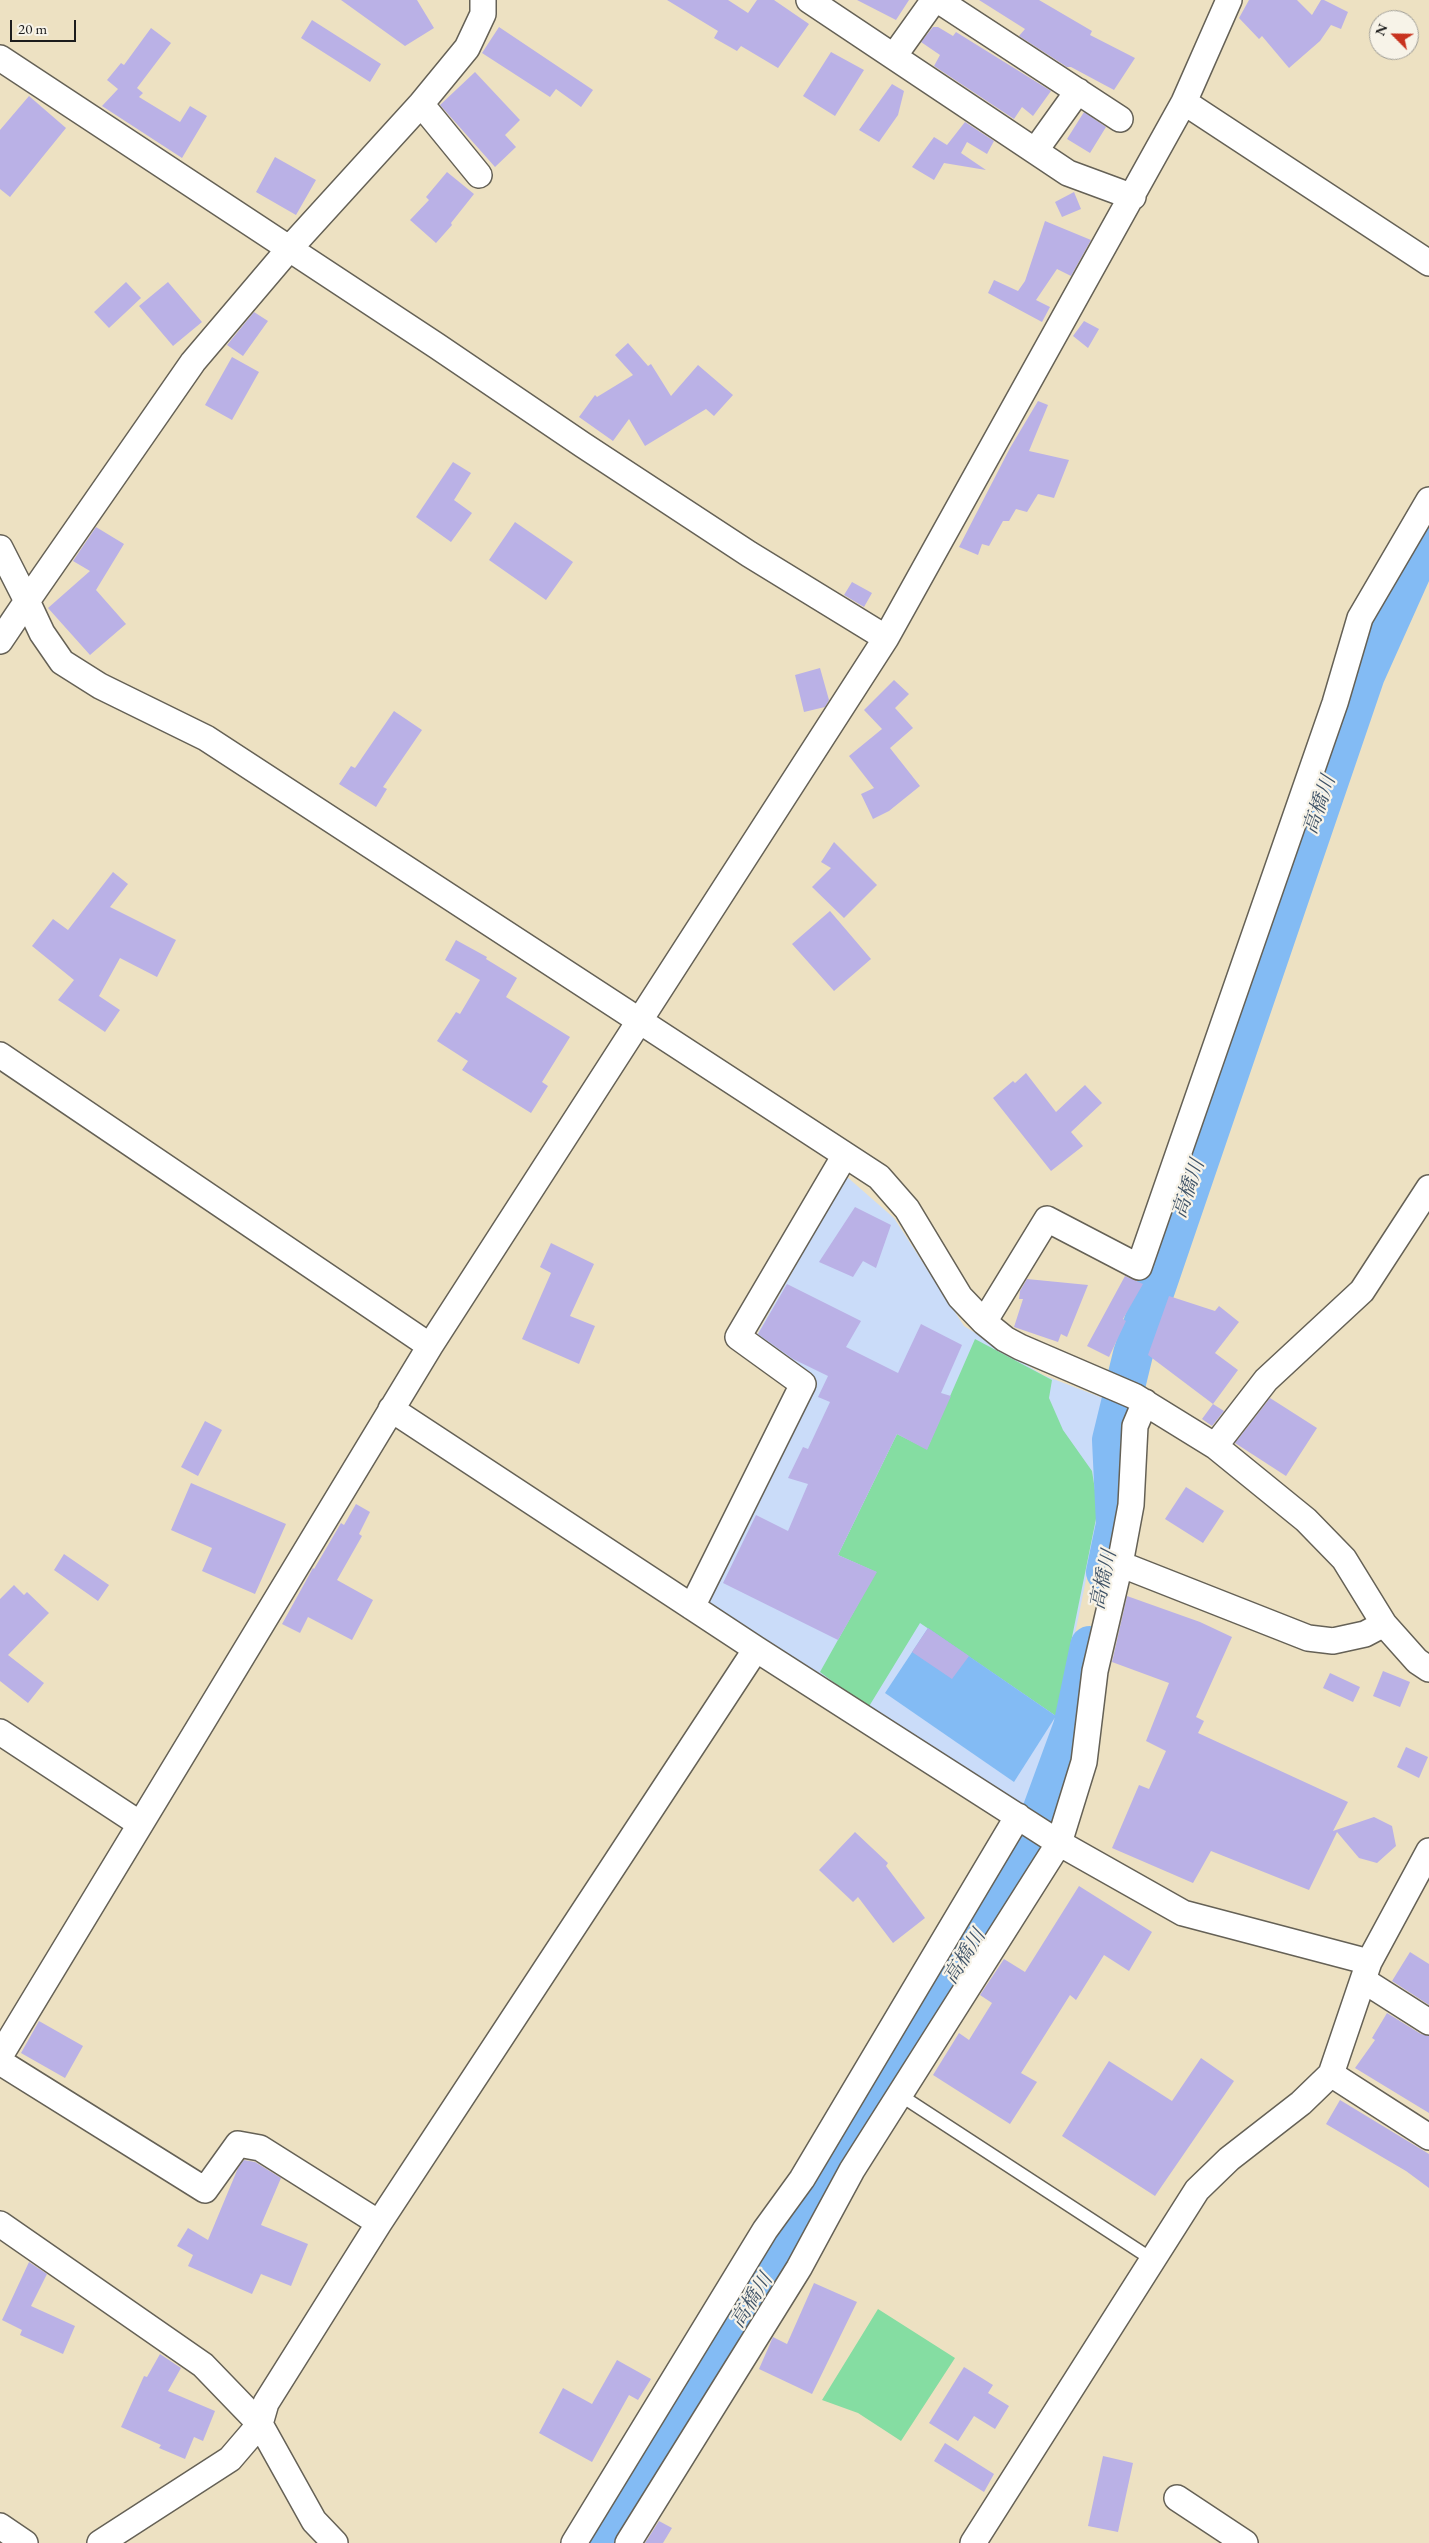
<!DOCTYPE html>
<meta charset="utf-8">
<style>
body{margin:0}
#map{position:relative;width:1429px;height:2543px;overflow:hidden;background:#ede1c2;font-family:"EB Garamond",serif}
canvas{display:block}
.north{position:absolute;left:1369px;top:10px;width:50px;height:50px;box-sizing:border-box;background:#f7f3e8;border:1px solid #9f9d96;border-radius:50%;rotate:293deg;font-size:14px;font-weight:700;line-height:20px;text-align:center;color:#1c1c1c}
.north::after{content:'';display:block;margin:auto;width:18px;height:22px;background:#c8321e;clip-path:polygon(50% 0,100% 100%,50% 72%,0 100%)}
.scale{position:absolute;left:10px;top:20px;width:66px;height:22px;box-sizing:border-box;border:2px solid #1c1c1c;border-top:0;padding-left:6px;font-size:15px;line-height:18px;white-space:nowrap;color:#1c1c1c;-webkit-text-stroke:4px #f7f3e8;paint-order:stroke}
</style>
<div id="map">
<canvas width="1429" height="2543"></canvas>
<div class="north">N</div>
<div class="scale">20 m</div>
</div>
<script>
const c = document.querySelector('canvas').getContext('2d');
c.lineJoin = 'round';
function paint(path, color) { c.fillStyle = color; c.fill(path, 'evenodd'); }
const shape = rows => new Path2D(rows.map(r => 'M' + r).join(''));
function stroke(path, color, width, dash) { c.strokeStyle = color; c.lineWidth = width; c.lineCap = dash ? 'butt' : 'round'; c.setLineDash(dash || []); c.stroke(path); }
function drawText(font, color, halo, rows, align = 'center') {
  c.font = font + ' "EB Garamond","Noto Serif JP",serif'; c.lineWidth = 4.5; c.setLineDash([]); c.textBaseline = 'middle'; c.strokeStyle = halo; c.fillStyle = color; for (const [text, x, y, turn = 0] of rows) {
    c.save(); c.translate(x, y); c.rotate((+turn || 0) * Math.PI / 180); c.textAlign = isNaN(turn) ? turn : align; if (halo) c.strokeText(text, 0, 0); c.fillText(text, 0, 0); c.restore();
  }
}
paint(shape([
 [846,1176,894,1218,964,1326,1043,1375,1108,1400,1102,1425,1102,1500,1055,1733,1028,1811,707,1602,815,1384,754,1340]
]), '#cadcf9');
paint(shape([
 [975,1339,1052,1380,1049,1398,1063,1430,1092,1471,1098,1509,1056,1716,920,1623,868,1708,820,1672,876,1572,838,1555,897,1434,927,1449],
 [878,2309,955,2358,901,2441,858,2413,822,2400]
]), '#85dda2');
paint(shape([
 [928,1628,1056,1716,1014,1782,885,1693]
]), '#83bbf4');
stroke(shape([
 [1106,1572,1116,1524,1112,1440,1133,1354,1365,675,1412,570,1429,544],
 [602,2543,712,2362,1025,1858,1073,1727,1090,1646]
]), '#83bbf4', 40);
paint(shape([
 [341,0,417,0,434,28,405,46],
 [667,0,728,0,748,13,757,0,774,0,809,24,778,68,741,46,737,51,714,38,718,31],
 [857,0,909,0,896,20],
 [979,0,1039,0,1092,31,1090,35,1135,58,1114,90,1071,67,1067,67,1019,36,1025,29],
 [1249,0,1297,0,1312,15,1321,0,1324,0,1348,12,1341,29,1331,25,1320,41,1289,68,1262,36,1259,39,1239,18],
 [312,20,381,64,370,82,301,38],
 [499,27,593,90,581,107,556,89,550,97,482,53],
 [933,27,938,27,953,36,956,32,1051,91,1033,116,1022,107,1014,119,934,66,940,55,921,42],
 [151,28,171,43,137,88,143,93,139,97,180,122,190,106,207,116,182,158,102,106,118,89,107,80,121,63,124,65],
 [831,52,864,70,835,116,803,96],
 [475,72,520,120,505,135,516,147,495,167,440,105],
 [892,84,904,91,898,115,879,142,859,130],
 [29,96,66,128,10,197,0,189,0,130],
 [1084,112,1106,127,1090,153,1067,139],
 [965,122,994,141,987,154,967,142,961,153,986,170,944,163,934,180,912,167,934,137,947,145],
 [275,157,316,180,296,215,256,192],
 [447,172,474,194,451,223,452,225,436,243,410,220,429,200,426,197],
 [1074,192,1081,209,1062,217,1055,202],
 [1045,221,1091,240,1071,276,1057,269,1036,300,1050,307,1042,322,988,293,994,280,1018,291,1025,281],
 [126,282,141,298,109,328,94,312],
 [168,282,202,322,173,346,139,306],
 [254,312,268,321,243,356,227,345],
 [1084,321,1099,329,1088,348,1073,336],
 [628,343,648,366,651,364,671,396,698,365,733,395,714,416,706,409,645,446,629,419,613,441,579,417,595,395,597,397,633,375,615,355],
 [232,357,259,372,232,420,205,405],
 [1038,401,1048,405,1029,451,1069,460,1054,498,1038,494,1027,512,1016,509,1009,521,1003,521,989,546,982,544,978,555,959,547,1010,448],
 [453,462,471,473,454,500,472,513,451,542,416,517],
 [515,522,573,562,546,600,489,560],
 [96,527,124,544,96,590,126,624,90,655,48,608,90,571,73,561],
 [852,582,872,593,864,607,844,595],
 [820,668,829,700,825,707,804,712,795,675],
 [894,680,909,694,895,708,913,728,890,748,920,786,889,811,873,819,861,794,874,788,849,756,882,729,864,710],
 [394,711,422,730,383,787,387,789,376,807,339,784,351,766,355,768],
 [834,842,877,885,844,918,812,887,831,868,821,862],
 [113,872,128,884,110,907,176,940,157,977,120,958,99,996,120,1010,105,1032,58,1000,74,980,32,946,53,919,68,930],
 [830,911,871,959,834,991,792,944],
 [456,940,487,957,486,959,517,978,506,997,570,1037,542,1082,548,1086,531,1113,462,1070,468,1061,437,1041,456,1012,460,1014,480,980,445,960],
 [1026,1073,1056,1112,1085,1085,1102,1103,1071,1132,1083,1146,1051,1171,993,1098,1013,1081,1015,1083],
 [855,1207,891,1225,876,1268,863,1261,853,1277,819,1262],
 [551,1243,594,1264,570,1316,595,1326,579,1364,522,1339,551,1273,540,1267],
 [1125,1276,1143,1284,1123,1319,1126,1321,1109,1357,1087,1346],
 [1027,1279,1088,1285,1067,1337,1061,1334,1058,1342,1014,1327,1023,1299,1019,1299,1020,1291],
 [787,1284,861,1321,846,1347,898,1373,921,1324,962,1345,941,1393,951,1396,927,1450,897,1434,838,1555,877,1572,838,1640,723,1583,756,1515,788,1531,808,1484,788,1478,803,1447,808,1449,830,1402,818,1397,828,1376,793,1359,758,1334],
 [1169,1296,1215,1311,1219,1306,1239,1322,1215,1353,1238,1370,1213,1404,1148,1355],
 [1270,1398,1317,1428,1286,1476,1235,1443],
 [1213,1404,1224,1411,1212,1426,1202,1419],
 [205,1421,222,1430,198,1476,181,1467],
 [191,1483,286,1524,255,1594,202,1571,212,1548,171,1530],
 [1186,1487,1224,1511,1203,1543,1165,1519],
 [356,1504,370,1512,359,1534,362,1536,337,1580,373,1600,352,1640,308,1617,300,1633,282,1624,313,1568,314,1569,341,1523,344,1525],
 [64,1554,109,1585,98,1601,54,1570],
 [14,1585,24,1595,27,1592,49,1613,8,1655,44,1683,28,1703,0,1681,0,1599],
 [1127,1596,1200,1622,1232,1637,1196,1717,1204,1721,1198,1733,1348,1802,1333,1831,1374,1817,1392,1826,1396,1846,1377,1863,1359,1858,1337,1832,1309,1890,1211,1851,1193,1883,1112,1848,1139,1785,1149,1789,1166,1751,1146,1741,1169,1683,1112,1662],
 [928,1628,969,1656,952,1679,912,1652],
 [1383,1671,1410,1682,1400,1707,1373,1696],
 [1330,1673,1360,1687,1353,1702,1323,1688],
 [1406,1747,1428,1757,1419,1778,1397,1767],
 [855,1832,888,1863,886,1866,925,1918,893,1943,858,1897,853,1902,819,1870],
 [1079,1886,1152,1932,1129,1971,1104,1955,1076,2000,1070,1995,1021,2073,1037,2082,1010,2124,933,2075,959,2033,969,2040,992,2003,980,1995,1004,1959,1025,1972],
 [1410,1952,1429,1964,1429,2005,1392,1981],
 [1387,2013,1421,2034,1429,2036,1429,2113,1355,2068,1375,2040,1372,2038],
 [39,2021,83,2046,65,2078,21,2053],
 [1201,2058,1234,2081,1155,2196,1062,2136,1109,2061,1172,2101],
 [1340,2100,1429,2154,1429,2188,1406,2171,1326,2124],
 [244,2160,255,2162,281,2178,261,2225,308,2244,291,2286,261,2274,252,2294,188,2266,193,2255,177,2246,188,2228,208,2240,238,2168],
 [29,2262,47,2274,31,2306,75,2326,63,2354,20,2335,22,2330,2,2320],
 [814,2283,857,2302,812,2394,759,2369,773,2337,787,2344],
 [160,2354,181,2368,168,2391,215,2411,203,2441,194,2437,185,2459,159,2448,161,2445,121,2427,144,2376,147,2377],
 [617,2360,651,2379,638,2400,629,2395,592,2462,539,2433,563,2388,592,2404],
 [964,2367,993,2385,988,2393,1009,2406,995,2429,974,2416,958,2441,929,2423],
 [945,2443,994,2474,984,2492,934,2461],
 [1103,2456,1133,2463,1118,2532,1088,2526],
 [659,2521,672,2528,663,2543,645,2543]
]), '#bab1e6');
const service = shape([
 [900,2095,1153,2260]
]);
const minor = shape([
 [483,0,483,14,467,48,421,104,289,249,193,362,27,601,42,633,62,662,100,686,206,738,879,1177,907,1209,960,1297,984,1322,1005,1339,1020,1347,1134,1396,1215,1446,1306,1520,1344,1559,1384,1624,1417,1661,1429,1669],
 [809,0,1068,173,1133,197],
 [938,0,1120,119],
 [894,56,934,0],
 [0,58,437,346,583,445,749,554,886,638],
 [1184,102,1429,263],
 [421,104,479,175],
 [1035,151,1078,91],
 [0,548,27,601,0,641],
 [0,1055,430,1346],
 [984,1322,1047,1219,1139,1267,1335,703,1360,618,1429,500],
 [391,1409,756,1649,1059,1843,1183,1913,1369,1962],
 [1215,1446,1266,1380,1362,1291,1429,1188],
 [1120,1564,1308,1638,1333,1641,1365,1634,1384,1624],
 [692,1607,803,1384,738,1337,845,1155],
 [0,1732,140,1824],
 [1363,1980,1429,2022],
 [0,2056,430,1346,886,638,1184,102,1229,0],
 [0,2062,205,2190,238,2144,260,2148,379,2223],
 [1331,2074,1429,2137],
 [0,2224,203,2365,260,2424,314,2521,335,2543],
 [1177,2498,1245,2543],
 [0,2526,25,2543],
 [100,2543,230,2459,260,2424,266,2403,379,2223,756,1649],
 [574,2543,765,2230,802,2179,1018,1816],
 [628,2543,799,2268,852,2170,1059,1843,1084,1762,1095,1671,1120,1564,1131,1505,1135,1426,1145,1402],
 [973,2543,1197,2190,1229,2159,1301,2103,1331,2074,1369,1962,1429,1851]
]);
stroke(service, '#656156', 15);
stroke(minor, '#656156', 28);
stroke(service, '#fff', 12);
stroke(minor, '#fff', 25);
drawText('italic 20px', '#405468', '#f7f3e8', [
 ["高橋川",1320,805,-71],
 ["高橋川",1189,1189,-71],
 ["高橋川",1104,1580,-78],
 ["高橋川",965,1957,-58],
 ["高橋川",752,2301,-58]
]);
</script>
